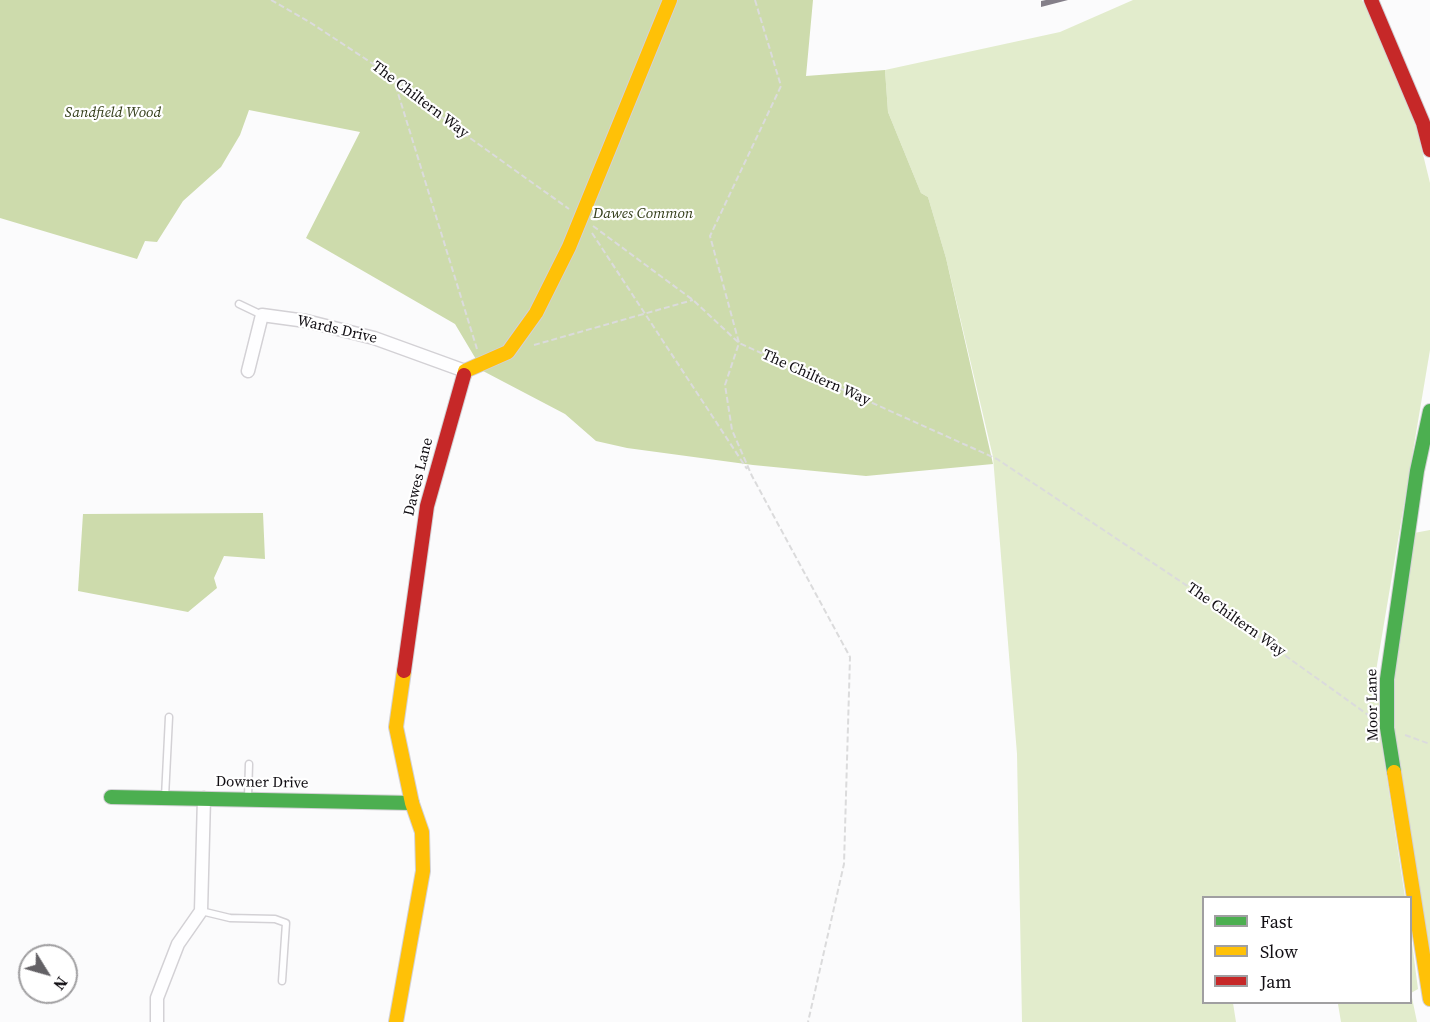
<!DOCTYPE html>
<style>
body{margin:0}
#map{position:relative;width:1430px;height:1022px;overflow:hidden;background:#fbfbfc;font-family:"Source Serif 4",serif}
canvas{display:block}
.legend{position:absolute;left:1202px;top:896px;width:210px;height:108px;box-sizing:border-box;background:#fff;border:2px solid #a09fa1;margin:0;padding:8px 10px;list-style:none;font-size:18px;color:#110e13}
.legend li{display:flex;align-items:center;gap:12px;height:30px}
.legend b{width:30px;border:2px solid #a09fa1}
.north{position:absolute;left:18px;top:944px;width:60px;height:60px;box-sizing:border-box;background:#fff;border:2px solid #a09fa1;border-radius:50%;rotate:127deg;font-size:16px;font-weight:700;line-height:24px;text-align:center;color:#110e13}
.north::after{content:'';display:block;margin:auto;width:21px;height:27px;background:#636165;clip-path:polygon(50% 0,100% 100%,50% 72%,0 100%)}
</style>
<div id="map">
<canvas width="1430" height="1022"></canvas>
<ul class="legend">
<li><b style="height:8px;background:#4caf50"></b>Fast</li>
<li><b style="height:8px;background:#ffc107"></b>Slow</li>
<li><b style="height:8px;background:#c62828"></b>Jam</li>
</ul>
<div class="north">N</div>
</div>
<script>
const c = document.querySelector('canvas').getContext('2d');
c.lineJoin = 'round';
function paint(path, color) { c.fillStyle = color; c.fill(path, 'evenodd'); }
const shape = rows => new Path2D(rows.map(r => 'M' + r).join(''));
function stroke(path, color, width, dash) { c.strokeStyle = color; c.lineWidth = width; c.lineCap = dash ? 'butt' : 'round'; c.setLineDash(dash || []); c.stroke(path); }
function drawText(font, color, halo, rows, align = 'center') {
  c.font = font + ' "Source Serif 4",serif'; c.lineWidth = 4.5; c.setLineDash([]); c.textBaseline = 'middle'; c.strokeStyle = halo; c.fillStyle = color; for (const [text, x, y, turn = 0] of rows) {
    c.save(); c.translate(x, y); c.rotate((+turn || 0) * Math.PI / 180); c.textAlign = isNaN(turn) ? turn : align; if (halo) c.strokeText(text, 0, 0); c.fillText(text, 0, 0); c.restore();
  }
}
paint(shape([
 [1133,0,1362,0,1381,35,1416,126,1430,183,1430,350,1375,677,1381,715,1380,733,1405,897,1204,898,1204,1002,1233,1003,1236,1022,1022,1022,1017,754,993,457,946,258,928,197,921,193,888,112,885,70,1060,32],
 [1430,530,1430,950,1394,738,1394,654,1414,533],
 [1411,936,1418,989,1411,993,1417,1022,1341,1022,1338,1004,1334,1003,1410,1002]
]), '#e2eccc');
paint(shape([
 [0,0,813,0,806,76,885,70,888,112,921,193,928,197,946,258,993,464,866,476,753,465,627,448,596,441,565,414,483,371,455,324,306,238,360,132,249,110,240,135,221,167,183,201,157,242,145,241,137,259,0,218],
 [263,513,265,559,224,556,214,578,217,588,188,612,78,591,83,514]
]), '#cddbac');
const lane = shape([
 [239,304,262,315],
 [165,797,169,717],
 [248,797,249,764],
 [201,911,230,918,275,919,286,923,282,981]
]);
const street = shape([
 [248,371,262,315,306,321,374,338,465,371],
 [157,1022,157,998,178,944,201,911,204,798]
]);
const fast = shape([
 [1394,772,1387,728,1387,679,1417,471,1430,411],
 [111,797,412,803]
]);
const slow = shape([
 [464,375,465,371,508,352,536,313,569,247,670,0],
 [1394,772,1430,999],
 [396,1022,423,871,422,832,412,803,396,727,404,671]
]);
const jam = shape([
 [1371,0,1423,123,1430,150],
 [404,671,427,506,464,375]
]);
stroke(lane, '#d3d1d5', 9);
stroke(street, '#d3d1d5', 15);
stroke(fast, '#d3d1d5', 16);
stroke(slow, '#d3d1d5', 16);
stroke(jam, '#d3d1d5', 16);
stroke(shape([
 [271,0,311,23,393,77,449,123,569,209],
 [755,0,781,86,710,236,739,343,725,385,732,430,752,476,850,657,844,864,808,1022],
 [393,77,477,349],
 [593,226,693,300,739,343,997,459,1195,591,1371,717],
 [592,233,747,469],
 [534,345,693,300],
 [1405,735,1430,744]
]), '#dbdbdc', 2, [6, 3]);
stroke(lane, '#fefeff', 6);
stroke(street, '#fefeff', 12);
stroke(fast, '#4caf50', 14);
stroke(slow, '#ffc107', 14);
stroke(jam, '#c62828', 14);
paint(shape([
 [1046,0,1068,0,1041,7,1041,1]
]), '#847f89');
drawText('15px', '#110e13', '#fff', [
 ["The Chiltern Way",420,100,37],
 ["Wards Drive",337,330,13],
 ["The Chiltern Way",816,378,24],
 ["Dawes Lane",419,477,-76],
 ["The Chiltern Way",1236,620,35],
 ["Moor Lane",1373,705,-91],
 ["Downer Drive",262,783,1]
]);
drawText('italic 15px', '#343e1a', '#fff', [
 ["Sandfield Wood",113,113],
 ["Dawes Common",643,214]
]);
</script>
